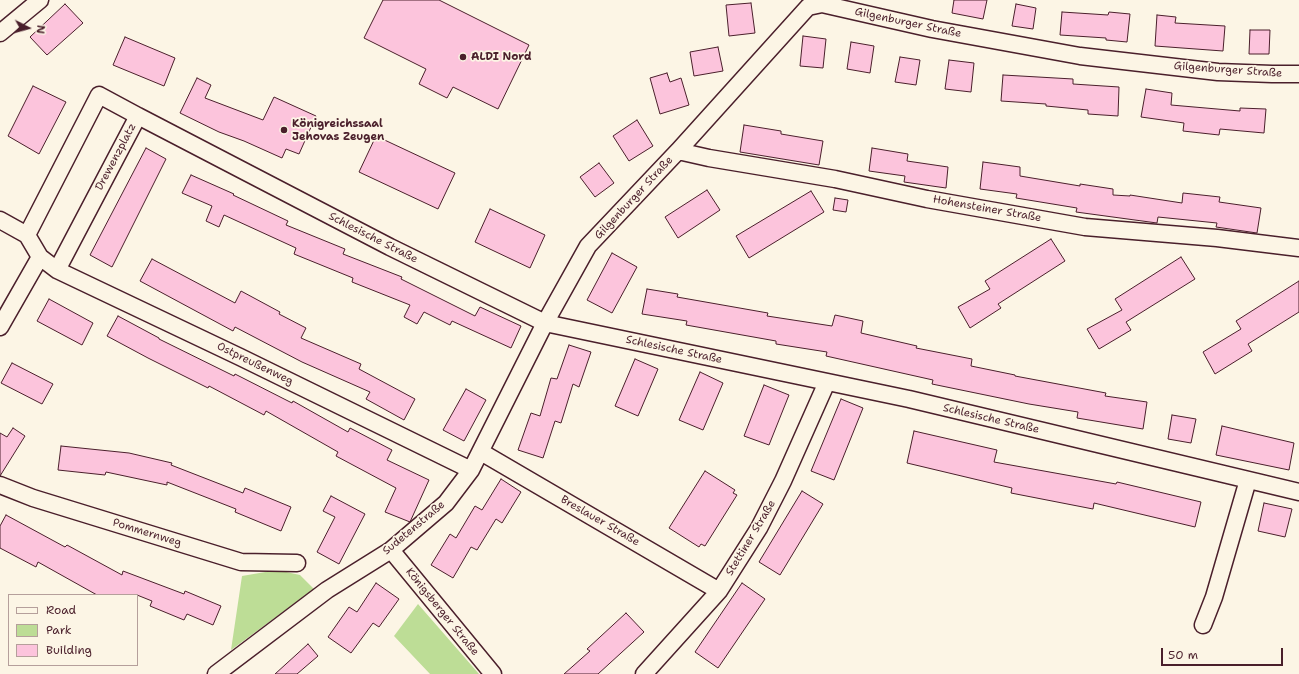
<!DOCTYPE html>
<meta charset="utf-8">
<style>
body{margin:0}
#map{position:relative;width:1299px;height:674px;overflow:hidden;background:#fcf5e5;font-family:"Shantell Sans",sans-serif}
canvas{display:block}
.legend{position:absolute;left:8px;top:594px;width:130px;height:72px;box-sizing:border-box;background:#fcf5e5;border:1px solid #b59f9b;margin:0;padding:5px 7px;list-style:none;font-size:12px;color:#4a1f2b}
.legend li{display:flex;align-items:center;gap:8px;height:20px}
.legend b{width:20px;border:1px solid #b59f9b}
.north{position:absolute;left:8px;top:8px;width:40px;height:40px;-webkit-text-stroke:3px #fcf5e5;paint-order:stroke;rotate:96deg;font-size:11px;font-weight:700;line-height:16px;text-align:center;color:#4a1f2b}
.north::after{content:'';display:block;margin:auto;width:14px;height:18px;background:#4a1f2b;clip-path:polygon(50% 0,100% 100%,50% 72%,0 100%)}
.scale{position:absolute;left:1161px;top:648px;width:122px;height:18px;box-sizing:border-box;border:2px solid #4a1f2b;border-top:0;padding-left:5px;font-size:12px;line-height:14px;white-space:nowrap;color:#4a1f2b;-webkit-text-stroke:3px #fcf5e5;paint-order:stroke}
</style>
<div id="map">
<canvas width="1299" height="674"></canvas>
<ul class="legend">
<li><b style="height:5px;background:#fcf5e5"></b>Road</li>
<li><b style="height:11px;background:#bddd96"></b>Park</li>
<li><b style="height:11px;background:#fcc4dc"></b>Building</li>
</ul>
<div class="north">N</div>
<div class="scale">50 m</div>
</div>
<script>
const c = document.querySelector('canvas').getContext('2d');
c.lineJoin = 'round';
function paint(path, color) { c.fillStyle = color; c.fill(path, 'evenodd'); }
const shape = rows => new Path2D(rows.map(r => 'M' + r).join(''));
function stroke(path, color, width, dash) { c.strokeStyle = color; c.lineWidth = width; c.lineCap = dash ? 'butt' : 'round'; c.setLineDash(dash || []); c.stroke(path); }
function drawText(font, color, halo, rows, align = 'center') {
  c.font = font + ' "Shantell Sans",sans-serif'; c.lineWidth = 3.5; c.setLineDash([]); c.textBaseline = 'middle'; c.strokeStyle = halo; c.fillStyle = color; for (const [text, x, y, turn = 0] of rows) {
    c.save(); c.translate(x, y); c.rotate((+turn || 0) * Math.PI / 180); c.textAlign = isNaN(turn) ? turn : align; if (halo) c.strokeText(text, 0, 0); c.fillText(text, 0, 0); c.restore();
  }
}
paint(shape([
 [277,570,300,575,314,589,231,650,242,576],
 [418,604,479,674,430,674,394,636]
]), '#bddd96');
const building = shape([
 [383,0,439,0,529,45,498,109,453,87,447,98,419,84,426,69,364,38,383,0],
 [954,0,987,0,983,19,952,13,954,0],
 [751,3,755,33,729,36,726,5,751,3],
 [65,4,83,23,47,55,30,37,65,4],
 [1016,4,1036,8,1033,29,1012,26,1016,4],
 [1062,12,1108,15,1109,12,1130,14,1127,42,1106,40,1106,38,1060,35,1062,12],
 [1157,15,1176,17,1175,23,1225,26,1223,51,1155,46,1157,15],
 [1250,30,1270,30,1269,54,1249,54,1250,30],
 [803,36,826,39,823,68,800,66,803,36],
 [125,37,175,58,164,86,113,65,125,37],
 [851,42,874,46,870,73,847,69,851,42],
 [718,47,723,71,694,76,690,52,718,47],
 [900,57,920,60,916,85,895,82,900,57],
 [949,60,974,63,971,92,945,89,949,60],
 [667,73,670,82,681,78,689,105,660,114,650,78,667,73],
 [1003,75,1073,79,1073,84,1119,87,1118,116,1088,114,1088,110,1046,106,1046,104,1001,101,1003,75],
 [197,78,211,85,205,98,263,120,274,97,316,116,299,154,286,149,282,158,244,141,219,132,180,113,197,78],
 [33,86,66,102,39,154,8,136,33,86],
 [1146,89,1172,93,1171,105,1240,111,1240,108,1266,109,1264,133,1220,129,1219,135,1183,131,1184,123,1141,117,1146,89],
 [637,120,653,146,629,161,613,136,637,120],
 [744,125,781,131,781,134,823,141,819,165,740,152,744,125],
 [376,136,455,173,438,209,359,172,376,136],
 [146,148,166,159,112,267,90,255,146,148],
 [872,148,908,154,907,161,948,167,946,188,904,182,905,176,869,171,872,148],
 [983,162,1020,167,1020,176,1080,186,1080,184,1113,189,1113,195,1130,196,1130,195,1182,203,1183,193,1220,197,1219,202,1261,208,1257,233,1216,227,1217,223,1158,217,1157,223,1076,212,1077,208,1016,198,1017,194,980,189,983,162],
 [599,163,614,183,595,197,580,177,599,163],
 [191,175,234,194,233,195,288,221,286,225,345,249,343,254,402,277,401,279,475,316,480,307,521,326,511,348,452,321,450,325,424,312,417,324,404,317,410,305,352,282,353,278,294,254,296,248,224,215,219,227,206,221,212,206,182,193,191,175],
 [707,190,720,210,678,238,665,217,707,190],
 [811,191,824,212,749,258,736,236,811,191],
 [835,198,848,200,846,212,833,210,835,198],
 [490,209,545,235,530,268,475,242,490,209],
 [1051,239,1065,261,998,304,1001,308,970,328,958,307,990,289,985,281,1051,239],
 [612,253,637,267,612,313,587,300,612,253],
 [1181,257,1195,279,1126,322,1131,330,1099,349,1087,329,1122,310,1115,299,1181,257],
 [152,259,235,303,241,291,280,312,279,314,306,328,301,338,361,364,359,369,415,399,404,420,366,399,370,392,302,362,235,327,233,331,140,281,152,259],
 [1299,281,1299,312,1248,344,1252,351,1215,374,1203,352,1241,329,1236,321,1299,281],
 [647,289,678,294,677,297,768,313,767,316,832,326,835,315,863,321,861,333,917,346,916,348,972,359,971,366,1015,375,1015,376,1106,393,1105,396,1147,402,1143,429,1077,418,1078,412,1029,404,932,384,933,380,826,356,827,352,776,344,776,341,686,325,687,321,642,314,647,289],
 [49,299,93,323,82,345,37,321,49,299],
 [118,316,159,338,159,339,234,376,235,374,292,403,293,401,348,432,350,428,392,450,387,460,429,480,410,522,385,512,396,488,336,456,338,452,266,411,264,415,209,386,208,388,148,358,107,336,118,316],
 [569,345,591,352,579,387,573,384,561,423,555,421,543,458,518,450,531,413,540,416,551,378,557,379,569,345],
 [635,359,658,369,638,416,615,406,635,359],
 [12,363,53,384,42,404,1,383,12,363],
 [700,372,723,383,703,430,679,420,700,372],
 [764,385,789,395,769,445,744,436,764,385],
 [466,389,486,400,464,441,443,430,466,389],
 [841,399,863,408,834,480,811,471,841,399],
 [1172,415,1196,419,1191,443,1168,439,1172,415],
 [1222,426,1294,443,1289,470,1216,455,1222,426],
 [13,428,25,436,0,476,0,433,7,437,13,428],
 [914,431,997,450,994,462,1116,484,1117,482,1201,502,1195,527,1094,503,1093,509,1011,493,1012,488,907,463,914,431],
 [61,446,129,453,172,463,171,465,243,493,245,488,291,507,281,531,235,512,236,509,167,482,167,485,106,472,105,475,58,470,61,446],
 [705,471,735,490,733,493,737,495,705,546,701,544,699,547,669,528,705,471],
 [501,479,521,492,502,523,496,519,477,550,471,547,453,578,431,565,450,534,456,538,475,506,482,510,501,479],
 [802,491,823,504,780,575,759,562,802,491],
 [331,496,365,514,339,564,317,552,335,517,323,511,331,496],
 [1264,503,1292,509,1285,537,1258,531,1264,503],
 [6,515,65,547,67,545,122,575,123,571,184,594,185,591,221,606,213,625,187,614,184,620,150,606,152,601,137,595,97,595,38,562,36,567,0,548,0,526,6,515],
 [376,583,399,599,379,627,373,623,351,653,328,637,349,607,357,612,376,583],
 [742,583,765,599,718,668,695,652,742,583],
 [626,613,644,632,598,674,564,674,590,651,587,649,626,613],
 [308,644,318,656,297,674,275,674,308,644]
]);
paint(building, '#fcc4dc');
stroke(building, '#4a1f2b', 1);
const minor = shape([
 [0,33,40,0],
 [138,116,390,247,545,323,909,399,1299,492],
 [678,151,709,158,835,179,927,199,1085,227,1217,238,1299,248],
 [0,220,27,235,40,257,57,270,240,357,471,470],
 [27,235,99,95,138,116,57,270],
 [0,327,40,257],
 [481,452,719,591],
 [0,485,33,498,241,562,297,563],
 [391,550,493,674],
 [1203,625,1214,597,1248,480],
 [216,674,327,590,391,550,446,503,471,470,545,323,588,246,678,151,808,7,822,4,932,29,1080,56,1218,72,1272,74,1299,74],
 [644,674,719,591,759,528,783,481,827,382]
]);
stroke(minor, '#4a1f2b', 19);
stroke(minor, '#fcf5e5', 16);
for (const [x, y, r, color] of [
 [463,57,4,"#4a1f2b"],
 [284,130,4,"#4a1f2b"]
]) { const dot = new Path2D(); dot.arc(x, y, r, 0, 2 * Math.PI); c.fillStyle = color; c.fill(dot); stroke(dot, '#fcf5e5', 1.5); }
drawText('11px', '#4a1f2b', '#fcf5e5', [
 ["Gilgenburger Straße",908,23,12],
 ["Gilgenburger Straße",1228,70,4],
 ["Drewenzplatz",116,157,-62],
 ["Gilgenburger Straße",634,198,-47],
 ["Hohensteiner Straße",987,209,10],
 ["Schlesische Straße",373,238,27],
 ["Schlesische Straße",674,350,12],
 ["Ostpreußenweg",255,364,26],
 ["Schlesische Straße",991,419,13],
 ["Breslauer Straße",600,521,30],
 ["Sudetenstraße",414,528,-40],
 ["Pommernweg",147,533,17],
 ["Stettiner Straße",751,538,-59],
 ["Königsberger Straße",442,612,51]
]);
drawText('bold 11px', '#4a1f2b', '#fcf5e5', [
 ["ALDI Nord",471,57],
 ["Königreichssaal",292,124],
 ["Jehovas Zeugen",292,137]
], 'left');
</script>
